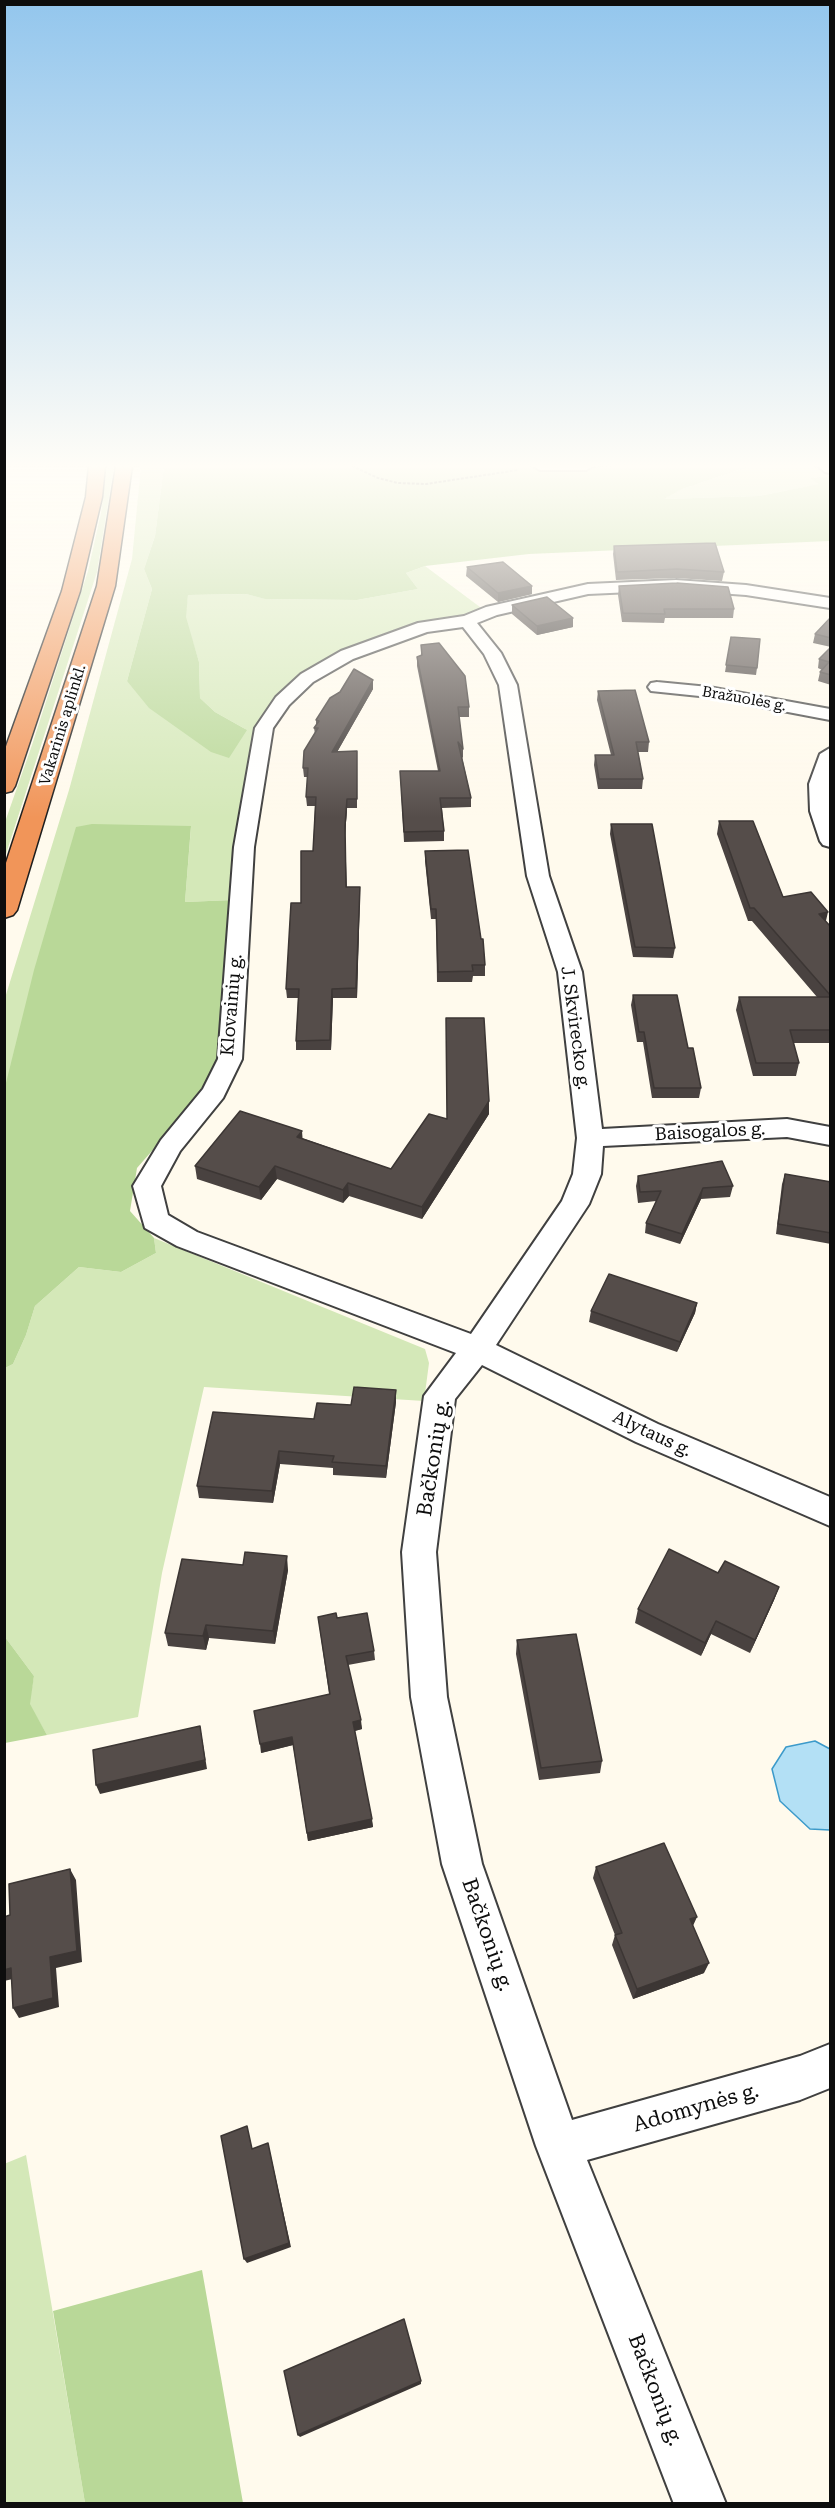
<!DOCTYPE html>
<meta charset="utf-8">
<style>
body{margin:0}
#map{position:relative;width:835px;height:2508px;overflow:hidden;background:#fffaed;font-family:"Roboto Serif",serif}
canvas{display:block}
.frame{position:absolute;inset:0;border:6px solid #0d0d0d;pointer-events:none}
</style>
<div id="map">
<canvas width="835" height="2508"></canvas>
<div class="frame"></div>
</div>
<script>
const c = document.querySelector('canvas').getContext('2d');
c.lineJoin = 'round';
function paint(path, color) { c.fillStyle = color; c.fill(path, 'evenodd'); }
const shape = rows => new Path2D(rows.map(r => 'M' + r).join(''));
function stroke(path, color, width, dash) { c.strokeStyle = color; c.lineWidth = width; c.lineCap = dash ? 'butt' : 'round'; c.setLineDash(dash || []); c.stroke(path); }
function drawText(font, color, halo, rows, align = 'center') {
  c.font = font + ' "Roboto Serif",serif'; c.lineWidth = 6; c.setLineDash([]); c.textBaseline = 'middle'; c.strokeStyle = halo; c.fillStyle = color; for (const [text, x, y, turn = 0] of rows) {
    c.save(); c.translate(x, y); c.rotate((+turn || 0) * Math.PI / 180); c.textAlign = isNaN(turn) ? turn : align; if (halo) c.strokeText(text, 0, 0); c.fillText(text, 0, 0); c.restore();
  }
}
paint(shape([
 [107,466,114,466,97,572,5,857,5,822,32,745,88,571,101,513],
 [141,466,164,466,155,536,144,569,152,589,127,681,247,730,215,712,200,698,199,662,185,617,188,595,246,594,266,599,357,600,418,589,406,573,425,566,484,610,382,636,341,653,258,726,248,762,233,900,185,902,191,827,5,1087,5,998,69,790,132,559],
 [750,466,813,466,830,476,811,478,820,484,759,496,663,499,682,489],
 [154,1238,425,1349,429,1363,424,1401,204,1387,162,1573,138,1717,47,1735,29,1704,34,1676,5,1637,5,1368,13,1364,26,1335,35,1306,79,1267,121,1272,156,1253],
 [26,2155,76,2449,85,2503,5,2503,4,2164]
]), '#d4e8b8');
paint(shape([
 [164,466,527,466,563,470,615,466,750,466,682,489,664,499,759,496,819,484,810,478,830,476,830,541,529,554,425,566,406,573,418,589,357,600,265,599,246,594,188,595,186,617,199,662,200,698,215,712,247,730,229,758,211,752,149,708,127,681,152,589,144,569,155,536],
 [92,824,191,826,185,902,233,900,218,1057,199,1097,137,1168,130,1211,154,1238,156,1253,121,1272,79,1267,35,1306,26,1335,13,1364,5,1368,5,1087,34,970,76,827],
 [5,1637,34,1676,30,1704,47,1735,5,1743],
 [202,2270,243,2503,85,2503,53,2311]
]), '#b9d898');
const water = shape([
 [815,1741,830,1749,830,1830,810,1829,780,1801,772,1769,786,1747,815,1741]
]);
paint(water, '#b3e0f5');
stroke(water, '#3c9aca', 1.5);
const street = shape([
 [533,466,593,466,586,470,540,470,533,466],
 [818,466,830,466,830,473,825,472,818,466],
 [676,580,746,585,830,598,830,608,746,595,676,590,588,594,497,615,477,623,501,653,517,685,549,876,582,972,602,1129,787,1119,830,1127,830,1145,787,1137,603,1146,601,1174,589,1204,496,1345,658,1424,830,1497,830,1526,636,1442,482,1365,455,1399,436,1552,447,1697,482,1864,572,2120,800,2056,830,2044,830,2088,800,2100,587,2160,726,2504,674,2504,536,2146,442,1864,411,1697,402,1552,424,1396,456,1353,177,1246,145,1228,133,1186,161,1140,203,1089,218,1059,234,847,255,728,276,697,301,674,341,651,418,623,464,616,486,607,588,584,676,580],
 [463,627,484,654,499,685,527,876,558,972,577,1138,573,1174,562,1201,471,1334,197,1232,168,1215,161,1186,180,1151,223,1098,242,1059,254,847,273,728,289,705,313,682,353,659,427,632,463,627],
 [657,682,709,687,830,709,830,720,709,697,651,691,648,687,651,683,657,682],
 [830,748,829,784,830,847,823,845,820,841,810,811,809,784,820,754,830,748]
]);
const highway = shape([
 [89,466,105,466,102,497,80,591,15,786,12,791,4,793,4,752,62,591,86,497,89,466],
 [116,466,132,466,115,586,17,910,13,915,4,918,4,869,97,586,116,466]
]);
stroke(street, '#404040', 4);
stroke(highway, '#1e1e1e', 3);
stroke(shape([
 [352,466,378,478,398,483,426,484,518,470]
]), '#2f2f2f', 2, [3, 1.5]);
paint(street, '#fff');
paint(highway, '#f19559');
paint(shape([
 [614,546,724,572,722,581,676,578,616,580,613,554],
 [467,567,532,586,532,594,498,602,466,576],
 [619,586,734,609,733,618,665,618,664,623,622,622,618,595],
 [512,605,573,627,537,635,512,614],
 [831,617,831,647,813,643,815,634],
 [731,637,757,668,756,675,725,672],
 [421,645,469,707,469,717,459,717,463,749,463,758,462,757,471,798,471,807,442,808,444,831,444,841,404,842,400,771,438,771,417,666,417,657,421,656],
 [831,647,831,685,818,681,820,672,822,670,818,668,819,659],
 [373,680,373,689,337,752,357,751,357,808,347,808,345,836,347,887,360,887,357,998,333,998,331,1050,296,1050,296,1041,298,998,287,998,286,989,301,903,313,851,315,806,307,806,306,797,308,777,304,777,303,768,315,734,314,728,316,725,316,720],
 [598,691,649,742,648,752,638,752,643,779,642,789,598,789,594,765,595,755,611,755,597,700],
 [719,821,783,897,826,922,831,927,831,1043,793,1043,799,1063,796,1076,753,1076,736,1010,739,997,817,997,752,921,748,921,717,834],
 [611,824,675,948,673,958,633,957,610,834],
 [425,851,485,965,485,976,473,976,472,982,437,982,436,919,431,919,425,861],
 [633,995,688,1048,701,1088,699,1098,652,1098,643,1042,637,1042,631,1005],
 [489,1101,489,1114,422,1219,349,1196,343,1203,277,1179,261,1200,197,1179,195,1166,302,1138,391,1169,447,1119],
 [785,1174,831,1182,831,1244,776,1234,782,1184],
 [638,1176,733,1186,730,1197,701,1199,680,1244,645,1233,646,1223,656,1201,638,1203,636,1186],
 [697,1303,695,1313,677,1352,589,1322,591,1311],
 [396,1390,396,1402,386,1478,333,1475,333,1468,280,1464,273,1503,199,1498,197,1486,314,1419],
 [243,1565,288,1570,275,1644,209,1638,206,1650,168,1646,165,1633],
 [718,1573,779,1587,774,1600,750,1653,711,1634,701,1656,635,1623,638,1609],
 [318,1617,337,1618,374,1651,375,1660,348,1665,362,1729,355,1731,373,1827,308,1841,293,1745,261,1753,329,1694],
 [517,1640,602,1761,600,1773,539,1780,516,1654],
 [596,1867,693,1927,704,1973,633,1999,612,1945,615,1935,593,1878]
]), '#494240');
paint(shape([
 [532,586,532,594,498,602,498,593],
 [573,618,573,627,537,635,537,626],
 [373,680,373,689,332,761,332,752],
 [347,799,347,808,345,836,345,826],
 [360,887,360,896,357,998,356,988],
 [828,912,825,925,819,914],
 [332,989,333,998,331,1050,330,1040],
 [489,1101,489,1114,422,1219,422,1207],
 [302,1131,303,1144,297,1137],
 [275,1166,277,1179,261,1200,259,1187],
 [348,1183,349,1196,343,1203,343,1190],
 [703,1188,701,1199,680,1244,682,1234],
 [697,1303,695,1313,677,1352,680,1342],
 [396,1390,396,1402,386,1478,386,1466],
 [279,1451,280,1464,273,1503,272,1491],
 [287,1556,288,1570,275,1644,273,1631],
 [779,1587,774,1600,750,1653,755,1640],
 [716,1621,711,1634,701,1656,705,1643],
 [206,1625,209,1638,206,1650,203,1636],
 [361,1720,362,1729,354,1731,353,1722],
 [200,1726,207,1769,100,1794,96,1785],
 [292,1737,293,1745,261,1753,260,1744],
 [372,1819,373,1827,308,1841,307,1833],
 [70,1869,76,1880,82,1962,56,1968,59,2007,19,2018,13,2008,50,1957],
 [697,1917,692,1928,690,1919],
 [709,1963,704,1973,633,1999,637,1989],
 [11,1968,17,1978,4,1981,4,1970],
 [268,2143,291,2247,247,2263,244,2259],
 [421,2381,421,2384,300,2437,298,2435]
]), '#3c3634');
const building = shape([
 [715,543,724,572,677,569,617,572,614,546,715,543],
 [503,562,532,586,498,593,467,567,503,562],
 [677,583,728,587,734,609,664,609,665,614,623,613,619,586,677,583],
 [547,597,573,618,537,626,512,605,547,597],
 [831,617,831,638,815,634,831,617],
 [731,637,760,639,757,668,726,665,731,637],
 [439,643,465,676,469,707,458,707,463,749,458,742,471,798,440,798,444,831,404,832,400,771,440,771,417,657,422,655,421,645,439,643],
 [831,647,831,675,820,672,829,662,819,659,831,647],
 [354,669,373,680,332,752,357,751,357,799,347,799,345,826,346,887,360,887,356,988,332,989,330,1040,296,1041,299,989,286,989,291,903,301,903,301,851,313,851,316,797,306,797,308,768,303,768,304,751,318,728,314,728,319,721,316,720,330,698,340,692,354,669],
 [635,690,649,742,636,742,643,779,599,779,595,755,614,755,598,691,635,690],
 [719,821,753,821,783,897,811,892,828,912,819,914,831,927,831,996,754,908,750,908,719,821],
 [611,824,652,824,675,948,635,947,611,824],
 [468,850,481,939,483,939,485,965,472,965,473,971,438,972,436,909,431,909,425,851,468,850],
 [633,995,677,995,688,1048,693,1048,701,1088,654,1088,644,1032,639,1032,633,995],
 [739,997,831,997,831,1030,790,1030,799,1063,756,1063,739,997],
 [446,1018,484,1018,489,1101,422,1207,348,1183,343,1190,275,1166,259,1187,195,1166,240,1111,302,1131,297,1137,391,1169,429,1114,447,1119,446,1018],
 [722,1161,733,1186,703,1188,682,1234,646,1223,661,1191,640,1192,638,1176,722,1161],
 [785,1174,831,1182,831,1233,778,1224,785,1174],
 [609,1274,697,1303,680,1342,591,1311,609,1274],
 [354,1387,396,1390,386,1466,332,1462,334,1456,279,1451,272,1491,197,1486,213,1412,314,1419,317,1403,351,1405,354,1387],
 [669,1549,718,1573,725,1561,779,1587,755,1640,716,1621,705,1643,638,1609,669,1549],
 [245,1552,287,1556,273,1631,206,1625,203,1636,165,1633,182,1559,243,1565,245,1552],
 [336,1613,337,1618,367,1613,374,1651,346,1656,361,1720,353,1722,372,1819,307,1833,292,1737,260,1744,254,1711,330,1694,318,1617,336,1613],
 [576,1634,602,1761,541,1768,517,1640,576,1634],
 [200,1726,205,1760,96,1785,93,1750,200,1726],
 [664,1843,697,1917,690,1919,709,1963,637,1989,615,1935,622,1933,596,1867,664,1843],
 [70,1869,77,1951,50,1957,53,1998,13,2008,11,1968,4,1970,4,1917,10,1915,9,1884,70,1869],
 [247,2126,252,2149,268,2143,289,2243,244,2259,221,2136,247,2126],
 [404,2319,421,2381,298,2435,284,2371,404,2319]
]);
paint(building, '#554d4a');
stroke(building, '#3c3634', 1.5);
const sky = c.createLinearGradient(0, 0, 0, 818);
sky.addColorStop(0, '#93c6ed');
sky.addColorStop(0.57, '#fffdf7');
sky.addColorStop(1, '#fffdf700');
c.fillStyle = sky;
c.fillRect(0, 0, 835, 818);
drawText('15px', '#0d0d0d', '#fff', [
 ["Bražuolės g.",744,699,10],
 ["Vakarinis aplinkl.",63,725,-73]
]);
drawText('18px', '#0d0d0d', '#fff', [
 ["Klovainių g.",232,1005,-85],
 ["J. Skvirecko g.",575,1028,82],
 ["Baisogalos g.",710,1132,-3],
 ["Alytaus g.",652,1434,25]
]);
drawText('21px', '#0d0d0d', '#fff', [
 ["Bačkonių g.",434,1458,-81],
 ["Bačkonių g.",487,1935,71],
 ["Adomynės g.",696,2108,-16],
 ["Bačkonių g.",655,2390,69]
]);
</script>
